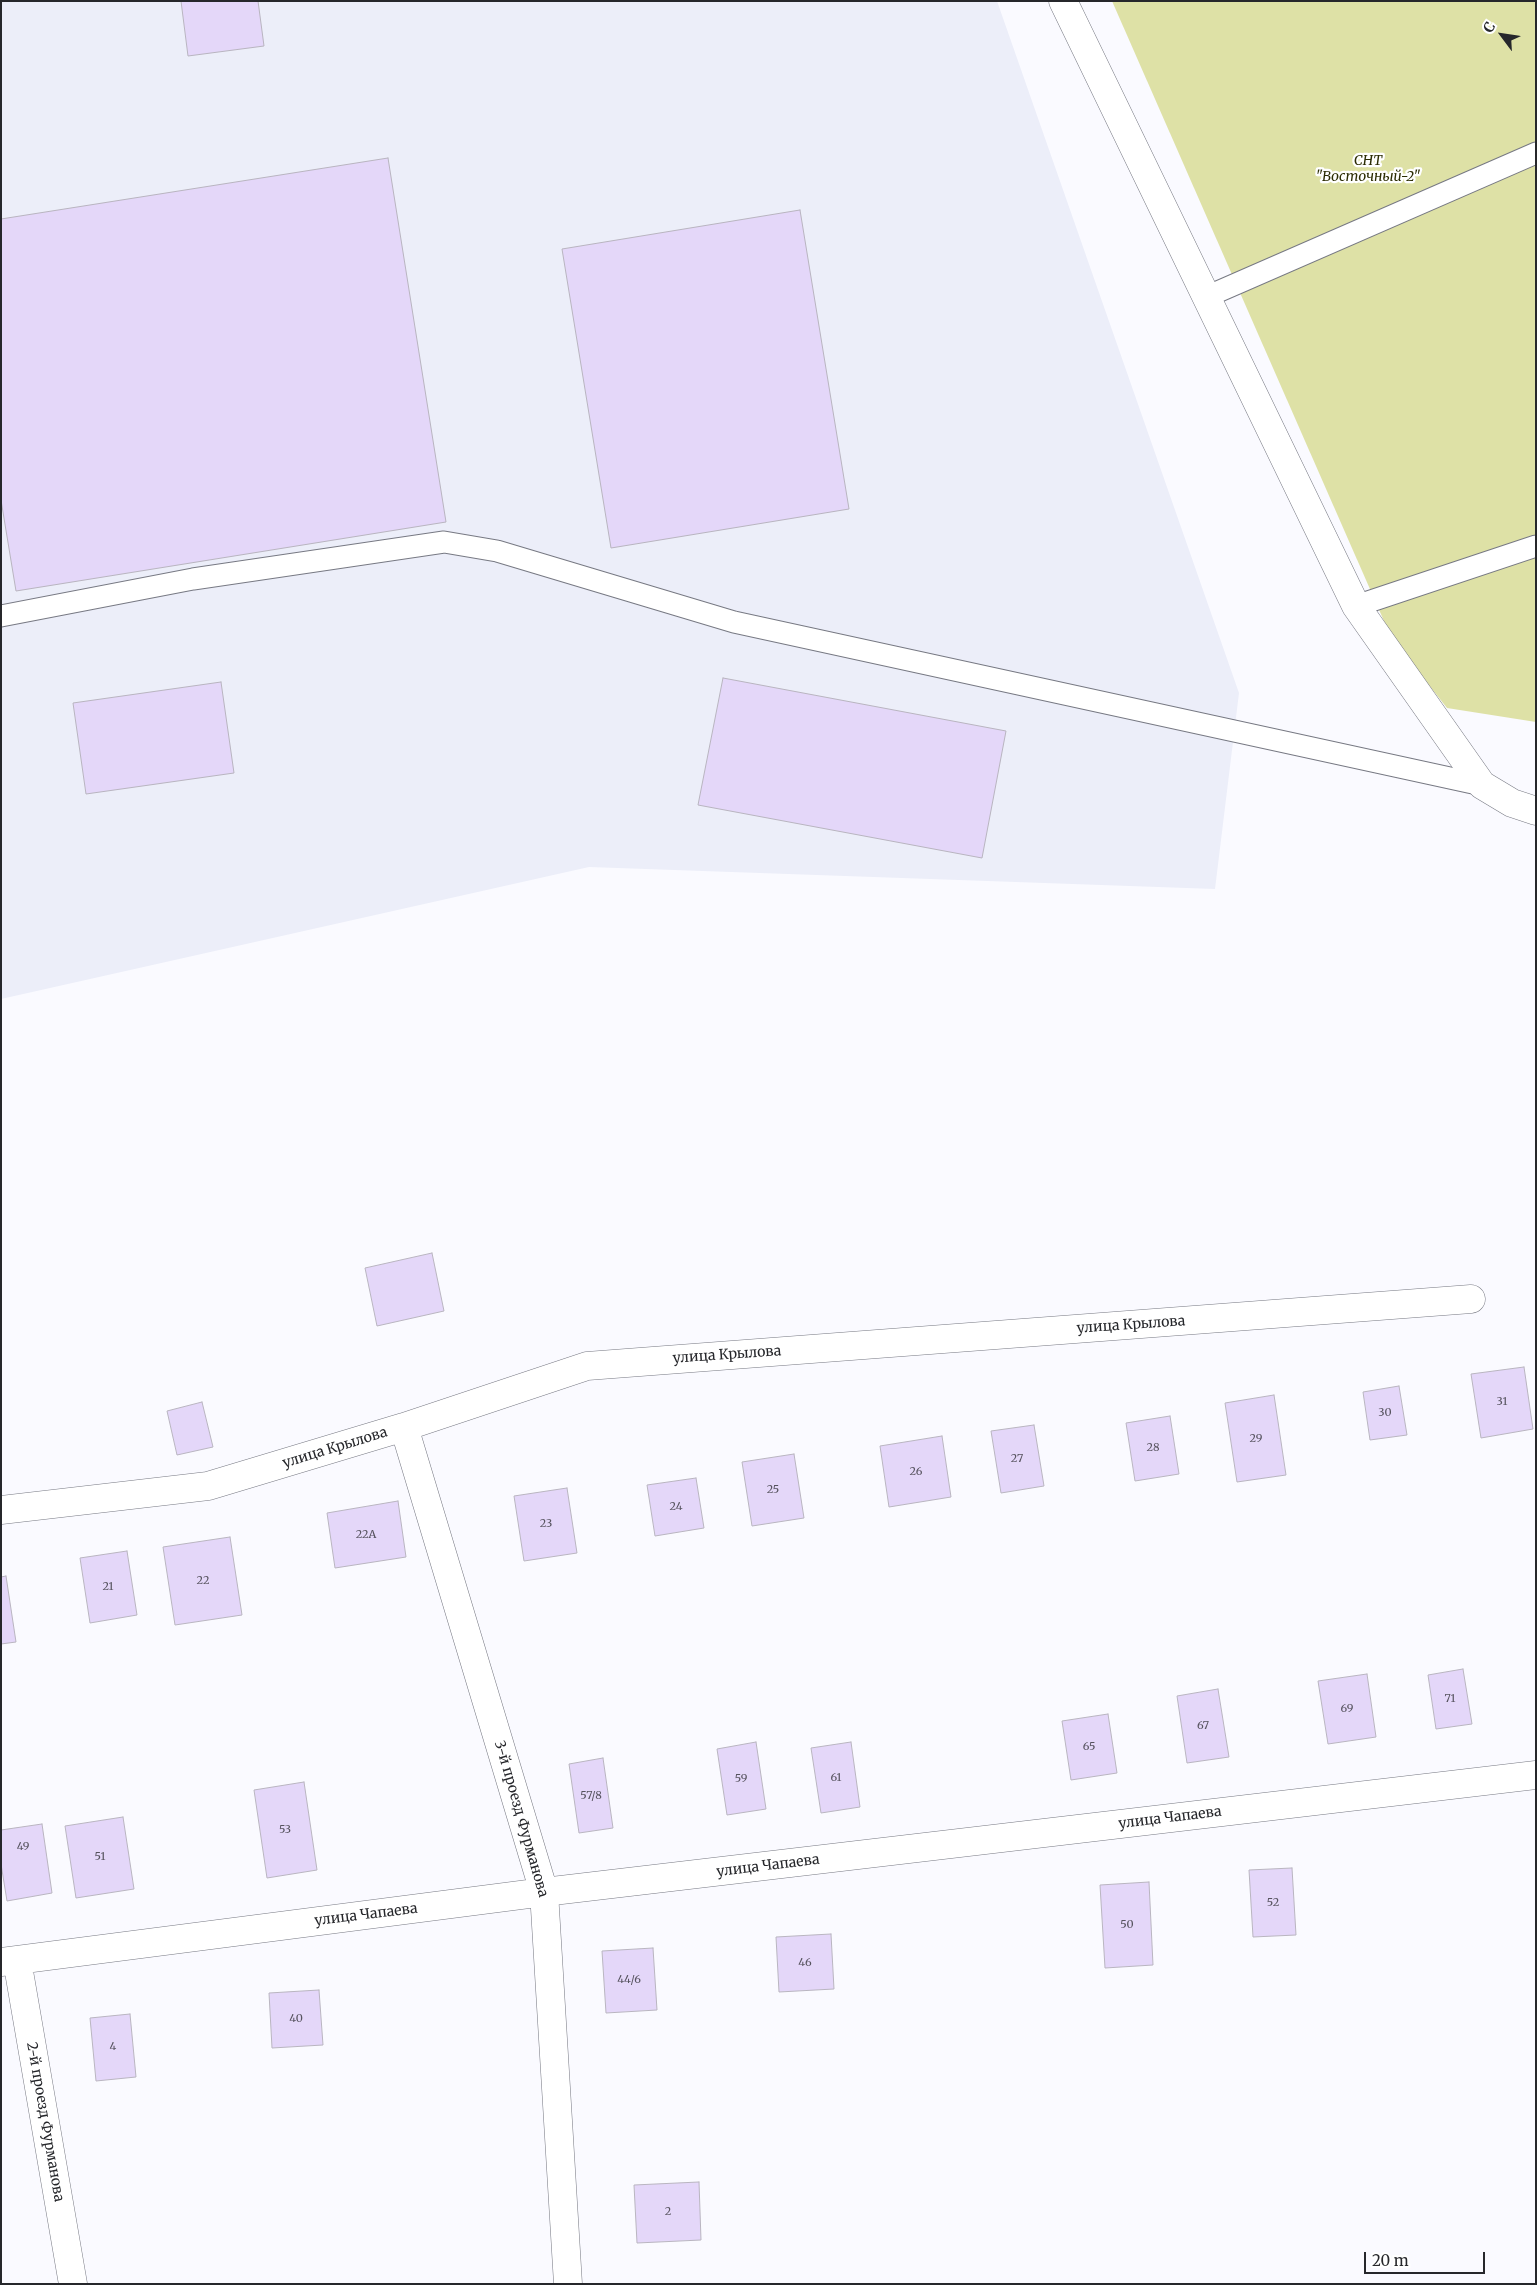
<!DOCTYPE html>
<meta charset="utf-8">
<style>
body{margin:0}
#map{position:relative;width:1537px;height:2285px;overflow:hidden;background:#fafaff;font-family:Merriweather,serif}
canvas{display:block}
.frame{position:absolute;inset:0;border:2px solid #26272b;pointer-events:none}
.north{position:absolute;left:1477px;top:10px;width:50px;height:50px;-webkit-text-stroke:4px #fff;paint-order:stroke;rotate:301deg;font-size:14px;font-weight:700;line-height:20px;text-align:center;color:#26272b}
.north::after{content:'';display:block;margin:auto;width:18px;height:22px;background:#26272b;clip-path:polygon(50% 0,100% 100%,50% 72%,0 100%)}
.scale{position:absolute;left:1364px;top:2252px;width:121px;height:22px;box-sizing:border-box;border:2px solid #26272b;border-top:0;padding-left:6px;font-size:15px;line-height:18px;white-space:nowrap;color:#26272b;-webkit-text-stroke:4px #fff;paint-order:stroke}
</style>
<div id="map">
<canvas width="1537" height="2285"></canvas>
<div class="frame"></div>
<div class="north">С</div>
<div class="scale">20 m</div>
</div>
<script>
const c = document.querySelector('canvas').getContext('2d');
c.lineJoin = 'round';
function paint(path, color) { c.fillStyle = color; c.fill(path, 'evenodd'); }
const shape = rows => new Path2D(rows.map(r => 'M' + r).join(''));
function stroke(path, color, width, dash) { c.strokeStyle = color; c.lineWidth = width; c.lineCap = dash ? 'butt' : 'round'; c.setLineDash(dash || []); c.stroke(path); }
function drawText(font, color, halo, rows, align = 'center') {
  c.font = font + ' Merriweather,serif'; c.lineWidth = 4.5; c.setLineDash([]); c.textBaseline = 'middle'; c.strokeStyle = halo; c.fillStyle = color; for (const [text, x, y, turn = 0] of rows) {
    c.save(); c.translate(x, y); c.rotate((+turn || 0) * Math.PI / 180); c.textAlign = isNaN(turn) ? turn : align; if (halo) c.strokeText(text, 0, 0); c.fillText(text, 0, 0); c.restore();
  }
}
paint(shape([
 [1,1,997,1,1239,693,1215,889,589,867,1,999]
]), '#eceef9');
paint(shape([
 [1112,1,1536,1,1536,722,1447,708,1391,637]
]), '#dee1a6');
const building = shape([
 [181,1,258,1,264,46,188,56,181,1],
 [388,158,446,522,16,591,1,500,1,219,388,158],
 [800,210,849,509,611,548,562,249,800,210],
 [723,678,1006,731,982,858,698,805,723,678],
 [221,682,234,773,86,794,73,703,221,682],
 [432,1253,444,1311,377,1326,365,1268,432,1253],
 [1524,1367,1533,1429,1481,1438,1471,1374,1524,1367],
 [1399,1386,1407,1435,1370,1440,1363,1392,1399,1386],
 [1274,1395,1286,1475,1237,1482,1225,1403,1274,1395],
 [202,1402,213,1447,177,1455,167,1411,202,1402],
 [1170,1416,1179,1474,1135,1481,1126,1423,1170,1416],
 [1034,1425,1044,1486,1001,1493,991,1431,1034,1425],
 [942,1436,951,1497,889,1507,880,1446,942,1436],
 [794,1454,804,1518,752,1526,742,1462,794,1454],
 [696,1478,704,1528,655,1536,647,1485,696,1478],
 [567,1488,577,1553,524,1561,514,1496,567,1488],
 [398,1501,406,1557,335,1568,327,1513,398,1501],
 [230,1537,242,1615,175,1625,163,1547,230,1537],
 [127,1551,137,1615,90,1623,80,1558,127,1551],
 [6,1576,16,1642,1,1644,1,1577,6,1576],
 [1463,1669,1472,1724,1436,1729,1428,1675,1463,1669],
 [1367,1674,1376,1737,1328,1744,1318,1681,1367,1674],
 [1218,1689,1229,1757,1187,1763,1177,1696,1218,1689],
 [1108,1714,1117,1773,1071,1780,1062,1721,1108,1714],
 [756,1742,766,1809,727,1815,717,1749,756,1742],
 [851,1742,860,1807,821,1813,811,1748,851,1742],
 [603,1758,613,1828,579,1833,569,1764,603,1758],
 [304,1782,317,1870,267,1878,254,1790,304,1782],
 [123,1817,134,1889,76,1898,65,1826,123,1817],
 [42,1824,52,1893,7,1901,1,1864,1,1830,42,1824],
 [1292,1868,1296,1935,1253,1937,1249,1870,1292,1868],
 [1149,1882,1153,1965,1105,1968,1100,1885,1149,1882],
 [831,1934,834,1989,779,1992,776,1937,831,1934],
 [653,1948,657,2010,606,2013,602,1951,653,1948],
 [319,1990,323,2045,272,2048,269,1993,319,1990],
 [130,2014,136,2077,96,2081,90,2018,130,2014],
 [699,2182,701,2240,637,2243,634,2185,699,2182]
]);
paint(building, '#e4d7f9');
stroke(building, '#b9b5c0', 1);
const service = shape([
 [1206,297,1536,153],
 [1356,606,1536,546],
 [1,616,193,579,444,542,497,551,734,622,1482,785]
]);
const minor = shape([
 [1063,1,1356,606,1482,785,1512,803,1536,811],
 [404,1427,544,1892,568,2284],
 [1,1510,208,1486,404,1427,587,1366,1471,1299],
 [17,1960,73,2284],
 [1,1962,544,1892,1536,1775]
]);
stroke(service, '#777983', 23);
stroke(minor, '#777983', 29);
stroke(service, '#fff', 21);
stroke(minor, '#fff', 28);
drawText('11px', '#56535e', null, [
 ["31",1502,1402],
 ["30",1385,1413],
 ["29",1256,1439],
 ["28",1153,1448],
 ["27",1017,1459],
 ["26",916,1472],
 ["25",773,1490],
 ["24",676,1507],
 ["23",546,1524],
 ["22А",366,1535],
 ["22",203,1581],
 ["21",108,1587],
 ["71",1450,1699],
 ["69",1347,1709],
 ["67",1203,1726],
 ["65",1089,1747],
 ["61",836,1778],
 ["59",741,1779],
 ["57/8",591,1796],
 ["53",285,1830],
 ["49",23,1847],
 ["51",100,1857],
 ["52",1273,1903],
 ["50",1127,1925],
 ["46",805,1963],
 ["44/6",629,1980],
 ["40",296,2019],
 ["4",113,2047],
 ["2",668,2212]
]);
drawText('italic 14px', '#2b2c03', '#fff', [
 ["СНТ",1368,161],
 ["\"Восточный-2\"",1368,177]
]);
drawText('14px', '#26272b', '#fff', [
 ["улица Крылова",1131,1325,-4],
 ["улица Крылова",727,1355,-4],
 ["улица Крылова",335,1448,-17],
 ["улица Чапаева",1170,1818,-7],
 ["3-й проезд Фурманова",521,1819,74],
 ["улица Чапаева",768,1866,-7],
 ["улица Чапаева",366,1915,-7],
 ["2-й проезд Фурманова",45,2122,80]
]);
</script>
